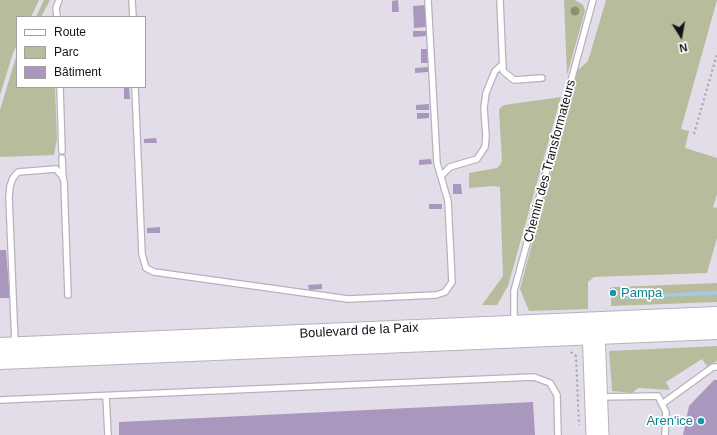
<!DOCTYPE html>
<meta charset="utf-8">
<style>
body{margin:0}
#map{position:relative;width:717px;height:435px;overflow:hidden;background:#e3ddea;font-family:Arial,sans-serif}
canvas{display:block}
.legend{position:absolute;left:16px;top:16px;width:130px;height:72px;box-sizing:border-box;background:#fff;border:1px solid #a1a0a2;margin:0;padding:5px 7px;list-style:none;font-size:12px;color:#141216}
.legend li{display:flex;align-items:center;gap:8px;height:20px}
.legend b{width:20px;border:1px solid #a1a0a2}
.north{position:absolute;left:661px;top:16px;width:40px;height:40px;-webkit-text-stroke:3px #fff;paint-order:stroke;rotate:169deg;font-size:11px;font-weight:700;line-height:16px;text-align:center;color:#141216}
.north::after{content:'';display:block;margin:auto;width:14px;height:18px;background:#141216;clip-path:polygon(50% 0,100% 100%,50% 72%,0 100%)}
</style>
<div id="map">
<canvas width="717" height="435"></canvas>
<ul class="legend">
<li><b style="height:5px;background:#fff"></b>Route</li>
<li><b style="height:11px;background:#b7bc9c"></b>Parc</li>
<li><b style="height:11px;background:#aa97bd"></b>Bâtiment</li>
</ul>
<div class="north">N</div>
</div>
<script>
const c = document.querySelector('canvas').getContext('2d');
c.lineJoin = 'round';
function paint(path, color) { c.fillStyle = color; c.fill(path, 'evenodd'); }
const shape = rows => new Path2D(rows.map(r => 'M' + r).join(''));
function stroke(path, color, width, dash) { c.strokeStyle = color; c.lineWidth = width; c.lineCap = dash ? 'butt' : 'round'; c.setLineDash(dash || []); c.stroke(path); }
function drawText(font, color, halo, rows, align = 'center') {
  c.font = font + ' Arial,sans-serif'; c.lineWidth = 3.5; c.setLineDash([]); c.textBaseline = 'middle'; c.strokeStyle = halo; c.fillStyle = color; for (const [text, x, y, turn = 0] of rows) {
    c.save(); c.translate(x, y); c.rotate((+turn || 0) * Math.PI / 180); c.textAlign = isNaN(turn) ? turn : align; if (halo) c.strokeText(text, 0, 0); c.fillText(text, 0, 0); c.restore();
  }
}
paint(shape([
 [0,0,39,0,31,17,17,17,17,45,13,53,0,95],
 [44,0,50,0,41,17,36,17],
 [564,0,575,0,583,5,585,11,567,75],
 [606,0,717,0,681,129,689,131,685,148,717,158,717,194,713,207,717,208,717,238,707,273,594,277,588,282,588,309,529,311,520,289,578,70,588,61],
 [17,54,17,87,55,87,57,139,54,155,0,157,0,110],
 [561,97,508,286,497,305,482,305,503,276,500,187,494,186,469,188,469,173,497,168,500,165,502,161,499,110,500,108,504,105],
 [717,283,717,302,611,306,611,297,616,297,616,287],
 [717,346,717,361,707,366,702,359,666,382,670,390,638,388,632,393,612,391,609,351]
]), '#b7bc9c');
stroke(shape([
 [622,297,717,293]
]), '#a2c9e7', 3.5);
paint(shape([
 [398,0,399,12,392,12,392,1],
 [426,5,427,27,414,28,413,6],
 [413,31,426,31,426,36,413,37],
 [421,49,428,49,428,63,421,63],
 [428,67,428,72,415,73,415,68],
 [124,87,129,87,130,99,124,99],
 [429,104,429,110,416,110,416,105],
 [417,113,429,113,429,118,417,119],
 [156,138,157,143,144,143,144,139],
 [431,159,432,164,419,165,419,160],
 [453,184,461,184,462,194,453,194],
 [429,204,442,204,442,209,429,209],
 [160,227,160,233,147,233,147,228],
 [0,250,6,250,10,298,0,298],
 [322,284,322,289,309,290,308,285],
 [616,287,616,297,611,297,610,288],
 [714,380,717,380,717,435,683,435,689,406],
 [533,402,535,435,119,435,119,422]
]), '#aa97bd');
const service = shape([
 [132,0,133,17],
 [500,0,503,71,514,80,542,78],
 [57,17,56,8,59,0],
 [60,87,62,151],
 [135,87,142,254,146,268,154,272,348,299,436,295,445,292,452,282,448,201,437,163,428,0],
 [62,158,63,177],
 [441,176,450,167,477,159,485,147,486,136,484,108,486,93,495,71,503,64],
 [514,323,514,291,593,0],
 [15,344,9,198,10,186,13,178,18,172,56,169,62,176,64,181,68,295],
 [106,396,108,435],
 [601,397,658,396,666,412,665,435],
 [0,400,534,377,550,383,557,395,558,435],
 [662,404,713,367,717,367]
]);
const minor = shape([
 [588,329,592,435],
 [599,330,603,435]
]);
const secondary = shape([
 [0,346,717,315],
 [0,361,717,331]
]);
stroke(service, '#b7b1bd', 8);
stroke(minor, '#b7b1bd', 13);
stroke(secondary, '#b7b1bd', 18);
stroke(shape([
 [694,134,717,54],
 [571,352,576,356,579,425]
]), '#a49faa', 2, [2, 3]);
stroke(service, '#fff', 5.5);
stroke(minor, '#fff', 11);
stroke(secondary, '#fff', 16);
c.fillStyle = '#8f906f';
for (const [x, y] of [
 [575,11]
]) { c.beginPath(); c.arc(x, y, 4.5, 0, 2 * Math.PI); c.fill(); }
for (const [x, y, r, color] of [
 [613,293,4,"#0f9aa8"],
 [701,421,4,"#0f9aa8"]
]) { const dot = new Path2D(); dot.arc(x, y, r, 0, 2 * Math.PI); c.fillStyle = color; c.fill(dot); stroke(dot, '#fff', 1.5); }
drawText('13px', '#141216', '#fff', [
 ["Chemin des Transformateurs",550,161,-75],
 ["Boulevard de la Paix",359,331,-3]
]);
drawText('13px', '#0d838f', '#fff', [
 ["Pampa",621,293],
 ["Aren'ice",693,421,"right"]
], 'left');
</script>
